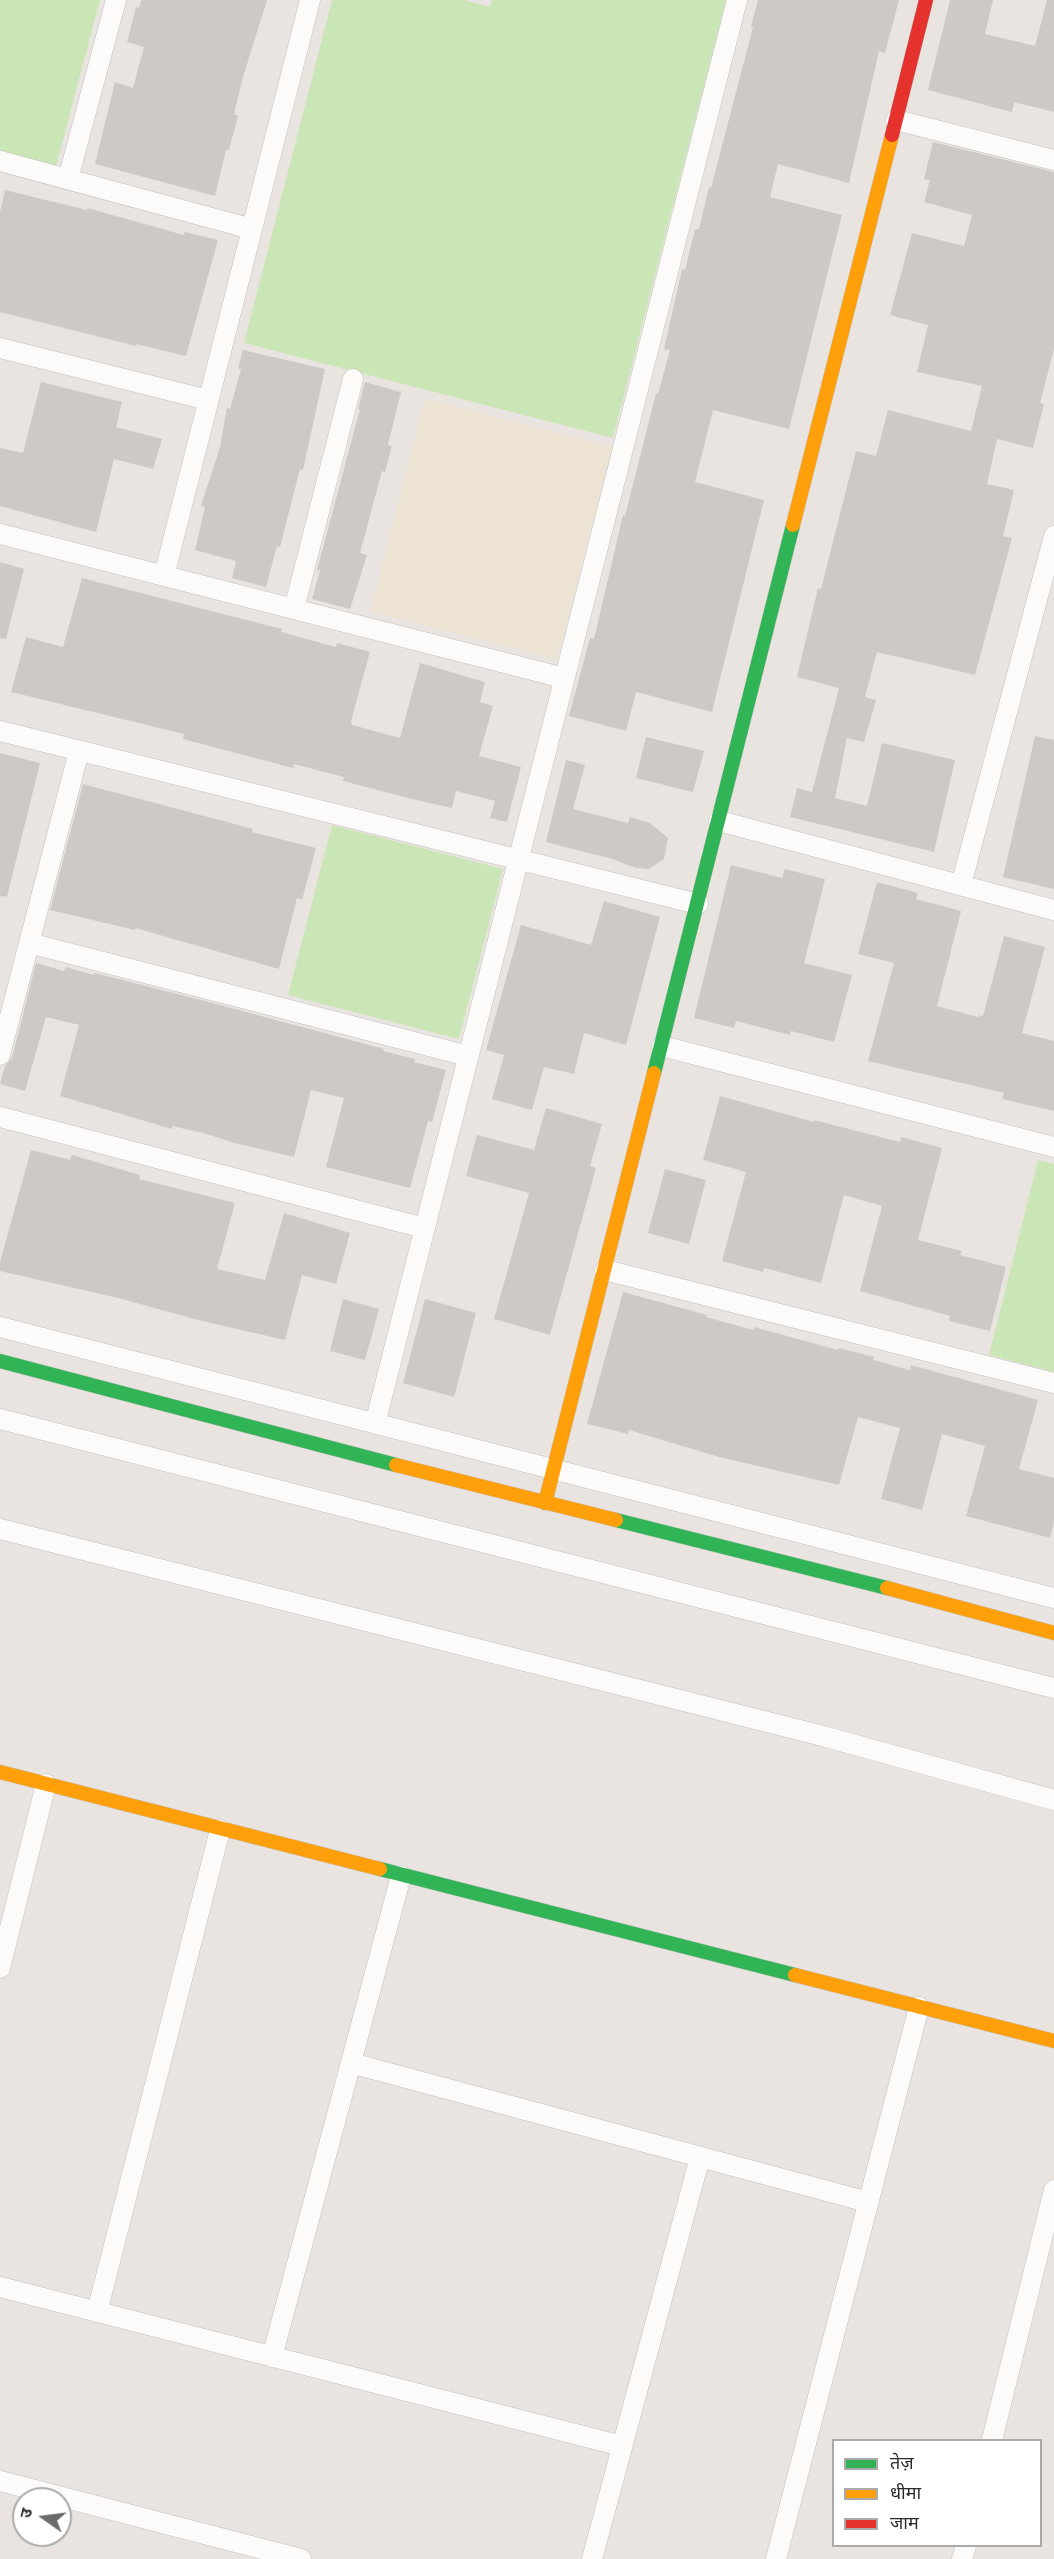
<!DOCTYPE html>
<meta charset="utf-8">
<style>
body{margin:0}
#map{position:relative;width:1054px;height:2559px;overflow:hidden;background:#e9e4df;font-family:Roboto,"Noto Sans Devanagari",sans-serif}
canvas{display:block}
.legend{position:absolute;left:832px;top:2439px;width:210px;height:108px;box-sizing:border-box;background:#fff;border:2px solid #aaa;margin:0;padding:8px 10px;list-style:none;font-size:18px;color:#2a2a2a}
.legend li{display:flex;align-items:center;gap:12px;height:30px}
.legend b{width:30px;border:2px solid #aaa}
.north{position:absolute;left:12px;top:2487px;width:60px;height:60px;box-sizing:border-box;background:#fff;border:2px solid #aaa;border-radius:50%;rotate:284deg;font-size:16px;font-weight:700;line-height:24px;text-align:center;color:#2a2a2a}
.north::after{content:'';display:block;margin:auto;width:21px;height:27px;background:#6d6b69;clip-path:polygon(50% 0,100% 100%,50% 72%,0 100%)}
</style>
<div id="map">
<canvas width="1054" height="2559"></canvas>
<ul class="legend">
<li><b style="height:8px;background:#30b455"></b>तेज़</li>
<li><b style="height:8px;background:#ff9f0a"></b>धीमा</li>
<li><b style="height:8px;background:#e5322d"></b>जाम</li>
</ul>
<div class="north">उ</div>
</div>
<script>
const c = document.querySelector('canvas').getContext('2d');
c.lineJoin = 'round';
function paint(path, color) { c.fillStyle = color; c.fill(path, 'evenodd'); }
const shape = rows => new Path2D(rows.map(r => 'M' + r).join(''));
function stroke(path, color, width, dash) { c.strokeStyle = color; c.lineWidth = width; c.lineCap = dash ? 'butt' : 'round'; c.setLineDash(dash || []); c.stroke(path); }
paint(shape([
 [425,399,612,447,557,659,371,611]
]), '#ede3d3');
paint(shape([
 [0,0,100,0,56,166,0,151],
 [332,0,464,0,490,7,492,0,726,0,613,438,244,343],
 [332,825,503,869,459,1039,288,995],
 [1038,1160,1054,1164,1054,1372,989,1355]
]), '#cbe6b6');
paint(shape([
 [141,0,267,0,243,77,234,114,238,116,229,150,226,150,215,196,95,164,115,82,133,88,144,47,127,42,136,7,139,8],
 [758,0,899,0,885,53,879,51,849,183,778,164,770,197,842,215,789,429,713,410,695,482,764,500,712,712,636,692,626,731,569,716,590,638,594,639,623,515,625,516,656,393,658,394,670,350,664,349,682,269,685,270,695,229,699,229,709,187,711,188,753,27,751,27],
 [950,0,993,0,985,34,1035,46,1047,0,1054,0,1054,112,1014,102,1012,112,928,90],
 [933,142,1054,172,1054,349,1040,403,1044,404,1033,448,997,439,987,484,1014,490,1003,536,1012,538,975,675,877,652,865,697,876,700,864,742,847,738,835,798,867,806,882,743,955,760,934,852,790,817,797,788,812,792,839,688,797,677,818,588,821,589,856,451,876,456,888,410,971,431,982,386,917,372,928,325,890,315,912,233,964,246,972,215,924,202,930,180,924,179],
 [5,190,87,210,87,208,184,235,185,232,218,240,186,356,136,344,136,346,0,312,0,212],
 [243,350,325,369,303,470,300,469,280,547,277,546,266,587,232,578,236,561,195,550,205,507,201,506,220,447,227,408,230,409,241,369,238,368],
 [41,382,122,402,116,427,162,439,153,469,114,459,96,532,0,506,0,448,23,453],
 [365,382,401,392,388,445,392,446,385,472,382,471,360,553,367,555,350,609,312,599,320,570,317,570,360,409,358,409],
 [0,562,24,569,6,639,0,638],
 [82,578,282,629,281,632,336,647,337,643,370,652,351,721,352,725,400,738,420,663,485,682,480,702,493,706,479,756,521,767,507,822,490,818,495,801,456,791,452,808,416,800,343,781,344,777,294,764,293,768,183,739,184,734,11,692,26,637,63,647],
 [1035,736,1054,740,1054,889,1003,877],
 [646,737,704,751,693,792,636,778],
 [0,753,40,763,7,897,0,896],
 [566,760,585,765,573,809,628,823,630,817,650,823,668,838,664,859,649,869,636,868,612,859,546,842],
 [83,784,227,822,253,829,252,832,316,848,302,900,297,898,279,969,135,928,135,930,50,910],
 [731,865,782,878,785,869,825,879,804,963,852,975,834,1042,791,1031,790,1035,736,1021,734,1028,694,1018],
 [877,882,918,893,916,899,961,911,937,1006,978,1017,979,1015,983,1016,1004,936,1045,947,1022,1033,1054,1041,1054,1111,1002,1099,1004,1093,868,1061,894,963,858,954],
 [604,901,660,917,626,1045,584,1033,574,1074,544,1067,532,1110,492,1099,504,1055,486,1050,521,925,591,945],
 [36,963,64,971,66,967,94,975,95,973,209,1002,384,1049,383,1051,415,1059,414,1062,446,1070,432,1122,428,1121,410,1188,326,1167,344,1098,311,1090,294,1157,235,1143,203,1133,172,1126,172,1129,60,1096,79,1025,46,1017,25,1091,0,1084,5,1066,12,1058],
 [720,1096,814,1122,814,1120,900,1142,901,1137,942,1148,918,1240,962,1251,960,1255,1006,1267,990,1331,949,1321,950,1316,860,1291,882,1206,844,1195,821,1283,764,1268,763,1272,722,1261,746,1172,703,1160],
 [546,1108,602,1124,590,1166,596,1168,550,1335,494,1319,529,1193,466,1176,477,1135,534,1150],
 [31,1150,70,1160,72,1155,140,1175,139,1179,235,1203,217,1269,265,1280,284,1213,350,1233,336,1284,302,1275,285,1340,198,1320,118,1298,0,1271,0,1262],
 [665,1169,706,1180,689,1244,648,1233],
 [623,1292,707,1315,706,1317,753,1330,754,1327,838,1350,839,1348,874,1357,873,1360,910,1370,911,1365,1038,1400,1019,1469,1054,1478,1054,1522,1050,1538,966,1516,985,1446,942,1434,922,1510,881,1499,900,1428,858,1417,839,1485,719,1457,629,1430,628,1434,587,1424],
 [343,1299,379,1309,365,1360,330,1351],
 [425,1299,476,1313,454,1397,403,1383]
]), '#cdcac6');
const street = shape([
 [896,120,1054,160],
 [0,161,252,229],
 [68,179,116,0],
 [0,348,208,400],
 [0,534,564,678],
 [164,576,310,0],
 [294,609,353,379],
 [0,731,698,904],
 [719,821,1054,910],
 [961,885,1054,536],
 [29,943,468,1056],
 [662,1046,1054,1147],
 [0,1055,79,751],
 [0,1117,424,1228],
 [605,1270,1054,1383],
 [0,1327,1054,1598],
 [0,1419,1054,1688],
 [375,1424,737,0],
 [0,1529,823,1736,1054,1800],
 [0,1968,46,1784],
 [351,2063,868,2202],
 [0,2287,622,2446],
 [97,2312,220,1830],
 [272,2357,401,1876],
 [992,2440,1054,2190],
 [0,2481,301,2559],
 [592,2559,700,2157],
 [776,2559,919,2007],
 [962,2559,966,2546]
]);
const fast = shape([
 [654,1073,793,525],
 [0,1361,396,1465],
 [616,1520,887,1588],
 [380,1869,795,1975]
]);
const slow = shape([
 [793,525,892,135],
 [396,1465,616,1520],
 [545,1503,654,1073],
 [887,1588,1054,1633],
 [0,1772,380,1869],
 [795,1975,1054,2041]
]);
const jam = shape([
 [892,135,926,0]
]);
stroke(street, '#c2c0c1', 21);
stroke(fast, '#c2c0c1', 15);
stroke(slow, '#c2c0c1', 15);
stroke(jam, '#c2c0c1', 15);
stroke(street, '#fcfbfa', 20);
stroke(fast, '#30b455', 14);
stroke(slow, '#ff9f0a', 14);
stroke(jam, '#e5322d', 14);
</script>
